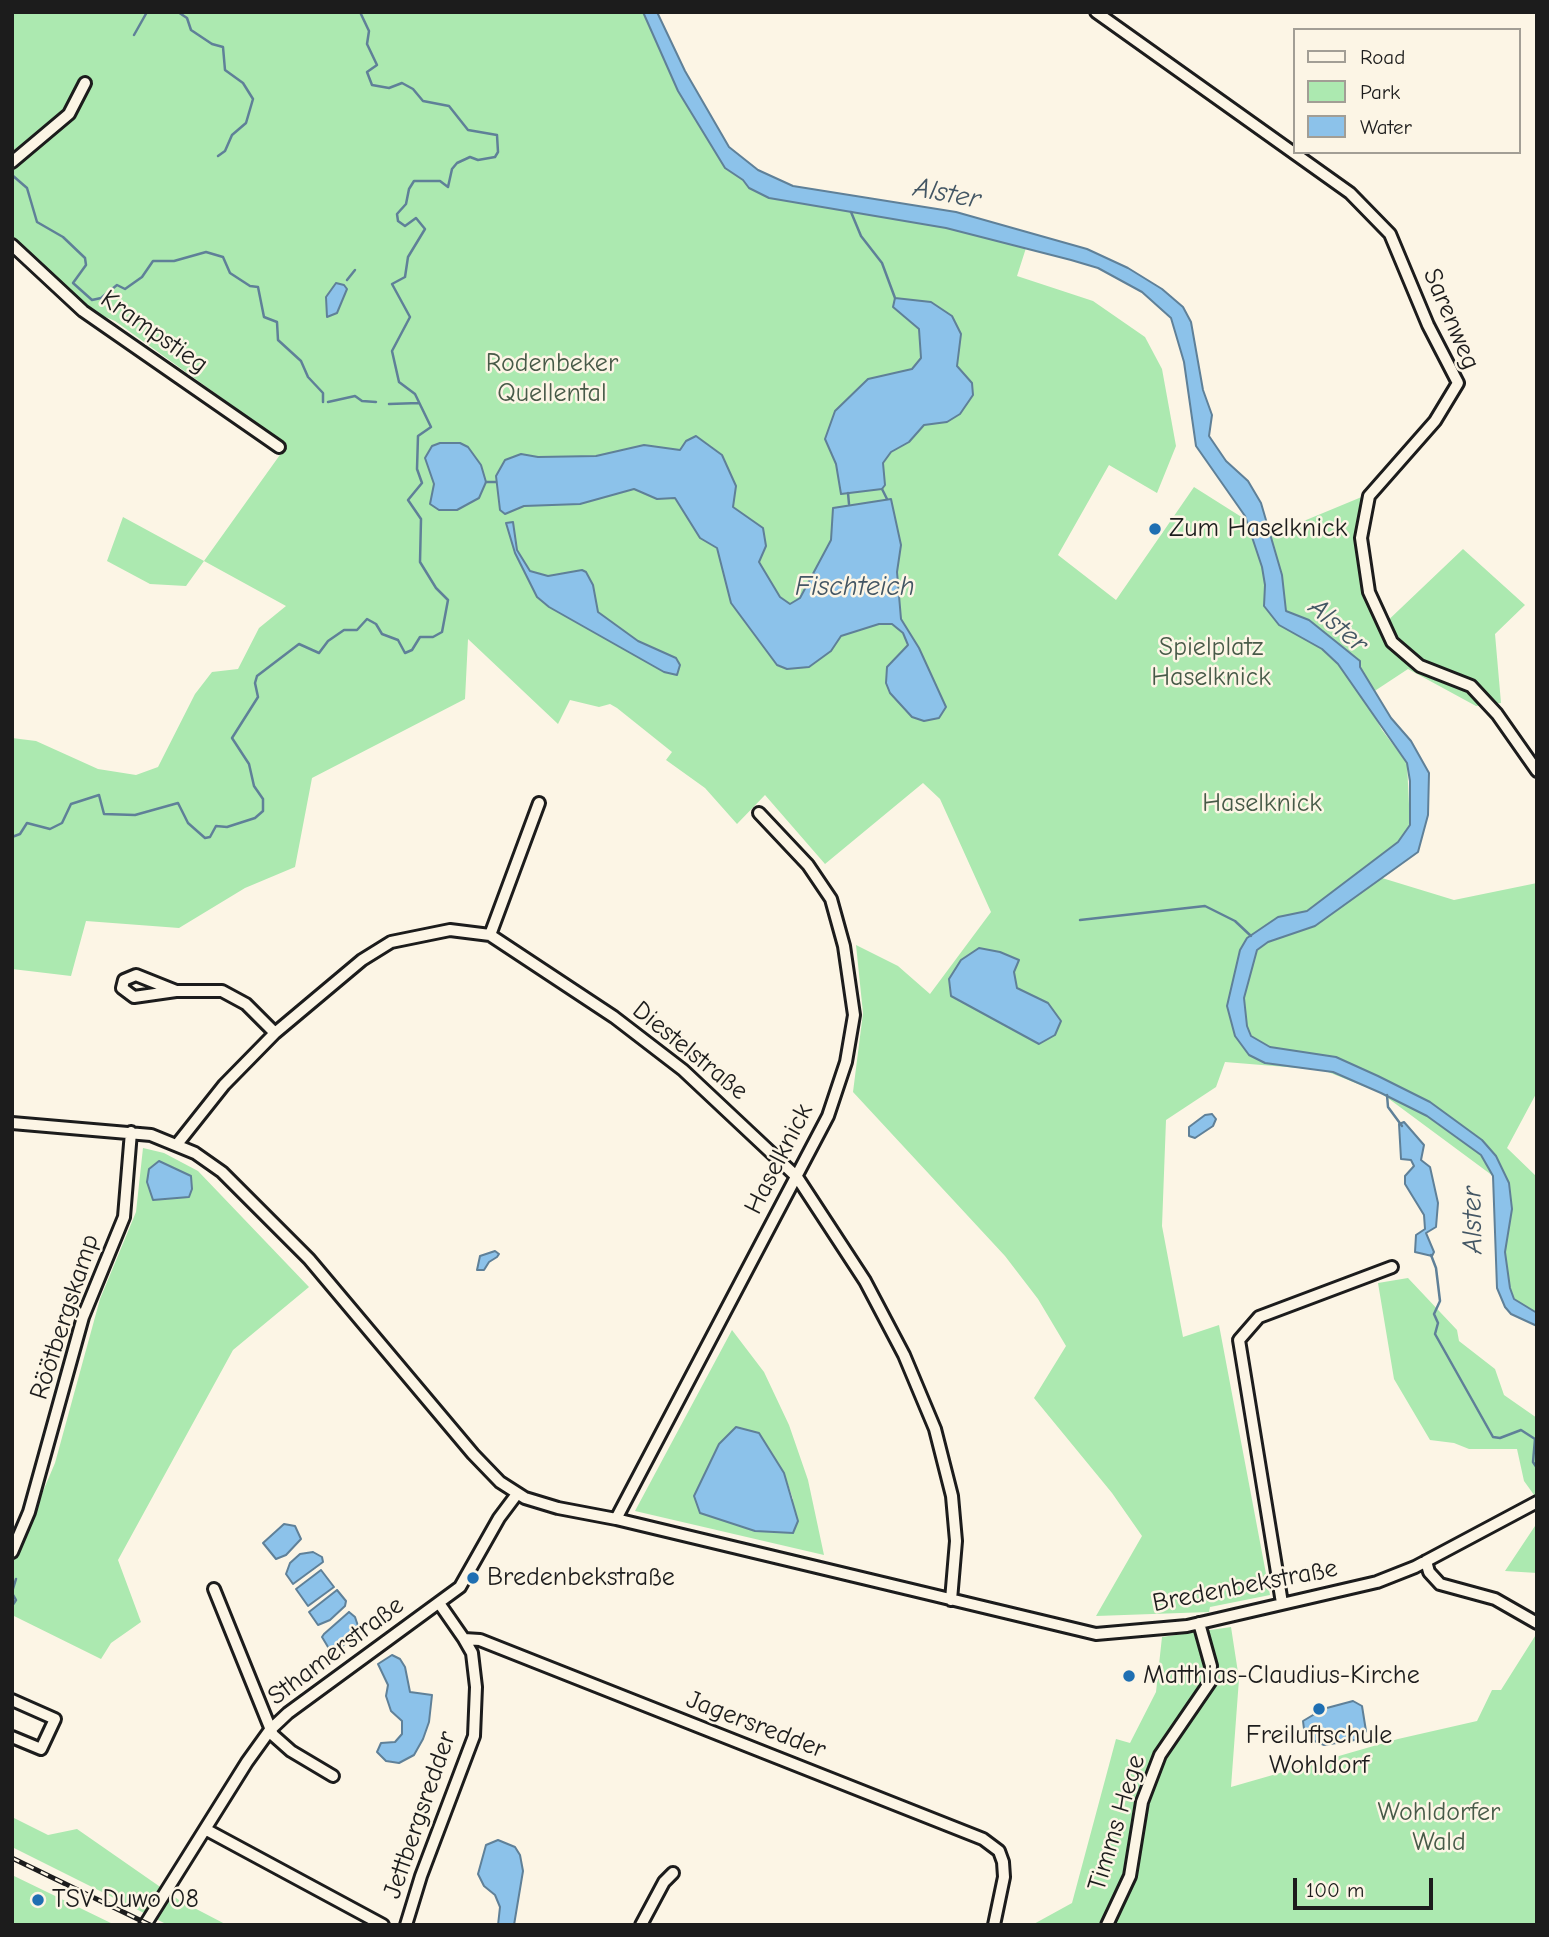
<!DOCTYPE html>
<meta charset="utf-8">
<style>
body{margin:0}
#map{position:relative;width:1549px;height:1937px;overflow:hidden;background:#fcf5e5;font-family:"Comic Neue",sans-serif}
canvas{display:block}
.frame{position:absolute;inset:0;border:14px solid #1c1c1c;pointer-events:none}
.legend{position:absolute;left:1293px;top:28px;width:228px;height:126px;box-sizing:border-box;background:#fcf5e5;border:2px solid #a29e95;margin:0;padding:9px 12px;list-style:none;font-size:21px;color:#1c1c1c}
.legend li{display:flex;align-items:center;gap:14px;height:35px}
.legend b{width:35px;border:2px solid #a29e95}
.scale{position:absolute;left:1293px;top:1878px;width:140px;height:32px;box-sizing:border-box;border:4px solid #1c1c1c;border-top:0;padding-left:9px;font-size:21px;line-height:24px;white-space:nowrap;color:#1c1c1c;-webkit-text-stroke:5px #fcf5e5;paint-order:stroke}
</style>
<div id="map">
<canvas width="1549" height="1937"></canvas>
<div class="frame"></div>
<ul class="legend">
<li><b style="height:9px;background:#fcf5e5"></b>Road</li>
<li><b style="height:19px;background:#ace9b0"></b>Park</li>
<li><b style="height:19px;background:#8cc2ea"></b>Water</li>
</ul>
<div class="scale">100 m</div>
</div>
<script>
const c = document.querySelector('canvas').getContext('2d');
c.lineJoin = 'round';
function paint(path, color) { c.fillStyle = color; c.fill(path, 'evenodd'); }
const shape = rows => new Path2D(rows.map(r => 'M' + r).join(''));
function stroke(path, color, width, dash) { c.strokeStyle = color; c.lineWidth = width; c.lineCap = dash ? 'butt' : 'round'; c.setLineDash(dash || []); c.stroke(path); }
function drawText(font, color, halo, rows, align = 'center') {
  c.font = font + ' "Comic Neue",sans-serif'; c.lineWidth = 5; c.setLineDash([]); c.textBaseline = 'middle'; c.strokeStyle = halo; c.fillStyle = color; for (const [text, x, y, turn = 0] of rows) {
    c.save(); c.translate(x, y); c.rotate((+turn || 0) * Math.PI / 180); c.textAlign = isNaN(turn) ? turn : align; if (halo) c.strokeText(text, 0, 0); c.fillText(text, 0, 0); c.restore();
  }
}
paint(shape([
 [12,12,643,12,678,91,725,168,743,180,749,188,769,198,946,228,1026,248,1017,276,1093,301,1145,337,1162,369,1176,446,1157,493,1109,465,1058,555,1116,600,1194,487,1270,535,1364,496,1357,539,1362,592,1380,628,1463,549,1525,605,1495,634,1501,703,1476,706,1408,669,1364,698,1382,730,1407,763,1410,825,1398,842,1330,896,1382,878,1454,900,1537,883,1537,1092,1507,1148,1537,1177,1537,1324,1518,1318,1506,1272,1506,1245,1493,1176,1381,1093,1323,1070,1225,1062,1216,1087,1166,1120,1162,1226,1183,1337,1219,1325,1270,1595,1210,1607,1209,1612,1096,1616,1142,1536,1112,1493,1034,1398,1066,1346,1038,1299,1005,1256,853,1092,863,1013,856,945,898,966,930,994,991,912,940,799,923,783,825,864,765,795,737,824,705,788,666,760,672,752,617,708,610,704,599,707,570,700,558,724,468,639,465,699,312,778,295,867,245,888,179,928,86,921,71,976,12,969,12,738,36,741,98,769,136,775,158,767,195,694,212,672,238,669,259,628,286,606,204,561,186,586,150,584,107,561,123,517,204,561,287,445,115,321,78,305,12,238],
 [1018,960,1014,972,1017,988,1048,1003,1039,1044,952,996],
 [143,1148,164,1153,198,1171,309,1287,233,1350,118,1560,141,1622,111,1643,101,1659,12,1615,12,1564,55,1463,100,1299,136,1212],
 [1408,1278,1457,1330,1459,1341,1495,1369,1504,1395,1537,1418,1537,1499,1524,1481,1517,1449,1469,1449,1454,1443,1430,1440,1394,1379,1378,1283],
 [732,1330,764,1372,789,1425,808,1480,824,1555,635,1511],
 [759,1433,784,1473,793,1499,694,1496,719,1444],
 [1537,1523,1537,1573,1505,1571],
 [1231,1627,1239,1679,1231,1787,1398,1739,1477,1721,1492,1690,1501,1690,1537,1633,1537,1925,1032,1925,1072,1903,1116,1739,1130,1743,1156,1692,1162,1637],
 [12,1817,48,1835,77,1829,179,1900,227,1925,168,1925,12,1847],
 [12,1875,115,1925,12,1925]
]), '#ace9b0');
const water = shape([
 [643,12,657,12,685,71,729,147,758,170,793,186,956,212,1087,249,1128,268,1162,289,1183,307,1191,322,1203,390,1212,415,1209,436,1226,461,1248,481,1261,503,1282,575,1286,611,1309,620,1360,661,1360,667,1391,718,1411,741,1429,773,1428,815,1418,852,1315,926,1268,942,1257,950,1244,998,1247,1026,1251,1036,1270,1047,1336,1057,1378,1076,1430,1102,1482,1140,1496,1156,1509,1183,1512,1209,1505,1252,1510,1288,1514,1299,1537,1313,1537,1326,1511,1314,1505,1307,1497,1288,1493,1176,1481,1155,1427,1116,1381,1093,1333,1072,1265,1063,1249,1055,1235,1036,1227,1006,1240,950,1247,938,1278,917,1307,911,1398,842,1410,825,1410,781,1407,763,1338,664,1322,649,1279,625,1264,606,1265,585,1262,567,1245,516,1196,446,1184,362,1171,318,1142,292,1098,268,1071,260,946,228,769,198,749,188,743,180,725,168,678,91,643,12],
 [336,283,344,285,347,289,337,313,327,317,326,297,336,283],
 [895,298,931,302,952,316,961,334,957,366,972,383,973,395,960,414,947,422,924,425,909,442,891,452,883,463,885,485,882,489,841,494,836,464,825,439,835,411,868,379,912,369,921,358,919,329,893,307,895,298],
 [696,436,722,455,736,486,733,507,763,528,766,546,759,562,780,597,790,604,800,598,831,540,833,508,891,499,901,545,897,572,901,619,919,648,946,707,939,718,924,721,912,717,890,693,886,683,887,667,908,645,903,633,892,624,879,624,841,636,831,651,809,667,787,669,777,665,731,603,717,548,700,538,675,498,657,499,634,489,580,504,524,506,505,514,500,510,496,476,505,460,521,454,538,457,596,456,644,445,680,450,686,441,696,436],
 [440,443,460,443,468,447,481,465,486,482,479,498,457,510,439,510,430,504,434,484,425,458,432,446,440,443],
 [513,522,517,550,530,571,548,576,582,570,586,572,593,585,598,612,638,641,676,658,680,665,677,675,664,672,549,607,537,597,515,553,506,523,513,522],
 [979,948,1000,952,1019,960,1014,972,1017,988,1048,1003,1061,1021,1055,1035,1039,1044,951,996,949,979,961,960,979,948],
 [1212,1114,1216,1119,1213,1126,1195,1138,1189,1136,1189,1127,1205,1115,1212,1114],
 [1404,1122,1424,1145,1421,1160,1430,1167,1438,1203,1436,1227,1426,1233,1434,1252,1432,1256,1415,1252,1416,1235,1425,1229,1424,1215,1405,1184,1405,1176,1414,1166,1411,1160,1401,1159,1399,1124,1404,1122],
 [159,1161,191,1176,192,1189,189,1197,153,1200,147,1182,149,1169,159,1161],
 [495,1251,499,1254,497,1257,489,1262,484,1270,477,1270,480,1256,495,1251],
 [736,1427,759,1433,784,1473,798,1521,793,1533,755,1531,700,1513,694,1496,719,1444,736,1427],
 [284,1524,295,1526,301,1539,286,1555,276,1559,263,1543,284,1524],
 [313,1552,322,1557,323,1562,293,1584,286,1574,290,1563,300,1554,313,1552],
 [321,1570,334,1587,308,1606,296,1589,321,1570],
 [337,1590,346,1601,345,1606,330,1620,318,1625,309,1612,337,1590],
 [349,1612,355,1617,359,1629,351,1633,343,1646,331,1652,322,1637,324,1634,349,1612],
 [392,1655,400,1659,405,1667,410,1692,432,1695,429,1722,423,1739,414,1755,399,1763,386,1761,377,1752,381,1743,395,1742,402,1734,402,1721,391,1711,386,1696,388,1685,378,1664,392,1655],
 [1353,1701,1362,1706,1366,1731,1361,1739,1324,1745,1305,1737,1303,1721,1323,1709,1353,1701],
 [498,1840,515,1847,520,1855,523,1871,514,1925,498,1925,500,1907,495,1895,484,1886,478,1874,486,1845,498,1840]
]);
paint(water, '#8cc2ea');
stroke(water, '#5f8098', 2);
stroke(shape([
 [178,12,187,18,191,30,212,44,223,47,225,70,243,83,253,99,246,123,232,135,225,151,218,156],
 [134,35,147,12],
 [12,175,27,188,37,222,63,237,85,258,86,265,73,283,92,300,101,298,117,285,125,289,142,277,153,261,174,261,206,252,223,257,230,273,250,286,258,287,264,317,277,322,278,340,301,361,308,377,323,393,323,402],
 [851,212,861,236,882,263,895,298],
 [347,280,355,270],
 [328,402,355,396,362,401,376,402],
 [389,404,419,403],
 [486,482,496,482],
 [882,489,887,499],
 [848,493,849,504],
 [12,837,20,834,27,823,50,829,62,823,71,804,99,795,104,814,135,815,178,803,188,823,205,838,210,837,216,826,227,827,255,818,263,811,263,799,254,786,249,764,232,738,258,697,255,683,257,676,299,644,319,653,328,641,344,630,357,630,367,619,376,624,382,634,398,640,405,653,412,650,420,637,433,637,442,632,448,600,436,588,420,562,421,519,408,500,422,483,417,469,418,436,431,427,415,394,399,382,392,351,410,317,392,284,405,277,408,257,425,229,416,218,405,226,398,221,397,214,406,204,409,189,414,181,440,181,448,187,452,169,457,163,470,157,478,160,495,157,498,152,497,135,468,130,449,106,423,101,413,89,402,83,389,88,372,85,367,72,377,65,367,44,369,31,360,12],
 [1080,920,1205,906,1235,921,1251,936],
 [1387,1095,1388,1107,1402,1126],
 [1431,1255,1436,1268,1440,1301,1434,1314,1438,1323,1435,1334,1493,1437,1500,1438,1521,1430,1535,1439,1533,1462,1537,1468],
 [12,1592,16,1579],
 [12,1593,16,1600,12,1606]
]), '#5f8098', 2.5);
const minor = shape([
 [1096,12,1350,193,1390,234,1428,325,1458,383,1435,421,1369,496,1361,538,1369,592,1392,642,1420,666,1471,686,1497,714,1537,771],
 [12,162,69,114,85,83],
 [12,245,83,311,279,447],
 [490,935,539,803],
 [176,991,134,997,122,988,124,980,136,975,176,991,222,991,246,1004,275,1033],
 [12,1123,151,1135,195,1153,222,1172,309,1259,473,1454,500,1482,525,1498,558,1508,616,1519,1096,1634,1187,1626,1377,1582,1415,1567,1537,1502],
 [178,1143,224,1085,275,1033,362,960,391,942,450,930,490,935,614,1017,683,1070,797,1177,865,1281,904,1355,935,1429,952,1496,956,1541,951,1600],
 [616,1519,828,1116,846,1062,854,1015,844,946,831,899,808,865,759,813],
 [12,1552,29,1512,83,1317,124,1217,131,1132],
 [1426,1561,1429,1572,1440,1584,1495,1599,1537,1623],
 [214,1589,273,1735,291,1751,333,1776],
 [439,1603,464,1639,480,1640,983,1839,999,1851,1003,1862,1004,1877,994,1925],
 [1282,1603,1239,1340,1259,1317,1392,1267],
 [12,1700,55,1719,41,1749,12,1737],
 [205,1829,383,1925],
 [145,1925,247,1762,270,1730,288,1713,460,1587,499,1518,517,1494],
 [406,1925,421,1876,474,1736,476,1687,472,1653,464,1639],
 [641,1925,664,1882,673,1873],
 [1107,1925,1130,1876,1142,1802,1160,1755,1210,1682,1211,1666,1199,1623]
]);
stroke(minor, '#1c1c1c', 16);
stroke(minor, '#fcf5e5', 10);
const rail = shape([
 [12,1858,150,1925]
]);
stroke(rail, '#1c1c1c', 5);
stroke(rail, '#fcf5e5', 2.5, [8]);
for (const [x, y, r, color] of [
 [1155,529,7,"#1f6fb2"],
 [473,1578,7,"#1f6fb2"],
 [1129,1676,7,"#1f6fb2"],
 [1319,1709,7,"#1f6fb2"],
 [38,1900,7,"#1f6fb2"]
]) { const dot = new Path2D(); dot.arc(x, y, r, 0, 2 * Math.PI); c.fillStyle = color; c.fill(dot); stroke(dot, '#fcf5e5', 2.5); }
drawText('26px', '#1c1c1c', '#fcf5e5', [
 ["Sarenweg",1451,319,67],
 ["Krampstieg",154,332,35],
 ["Diestelstraße",690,1051,39],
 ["Haselknick",779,1159,-63],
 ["Röötbergskamp",65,1317,-72],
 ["Bredenbekstraße",1245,1586,-11],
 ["Sthamerstraße",336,1651,-37],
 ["Jagersredder",756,1725,21],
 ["Jettbergsredder",420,1815,-71],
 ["Timms Hege",1117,1823,-73]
]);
drawText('26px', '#475a48', '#fcf5e5', [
 ["Rodenbeker",552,364],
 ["Quellental",552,394],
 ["Spielplatz",1211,648],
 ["Haselknick",1211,678],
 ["Haselknick",1262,804],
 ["Wohldorfer",1439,1813],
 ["Wald",1439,1843]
]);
drawText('26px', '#1c1c1c', '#fcf5e5', [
 ["Zum Haselknick",1169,529],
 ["Bredenbekstraße",487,1578],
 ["Matthias-Claudius-Kirche",1143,1676],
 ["Freiluftschule",1319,1736,"center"],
 ["Wohldorf",1319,1766,"center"],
 ["TSV Duwo 08",52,1900]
], 'left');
drawText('italic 28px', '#435664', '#fcf5e5', [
 ["Alster",947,194,11],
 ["Fischteich",855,587],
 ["Alster",1338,626,41],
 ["Alster",1473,1220,-91]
]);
</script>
